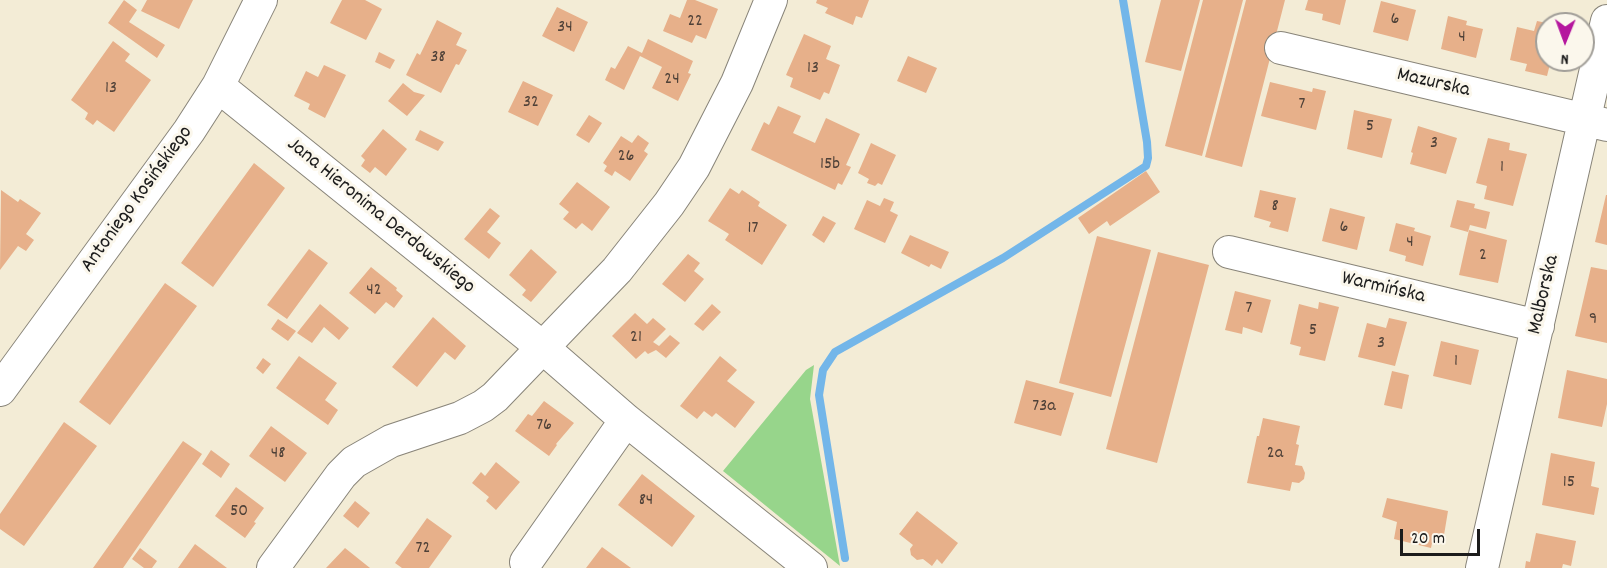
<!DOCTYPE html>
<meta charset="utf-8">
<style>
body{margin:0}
#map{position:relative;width:1607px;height:568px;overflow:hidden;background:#f3ecd6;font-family:Dekko,sans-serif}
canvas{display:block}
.north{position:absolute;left:1535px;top:12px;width:60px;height:60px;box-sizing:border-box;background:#fbf7ec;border:2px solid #a29f99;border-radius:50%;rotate:181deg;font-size:16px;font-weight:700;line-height:24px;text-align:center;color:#1c1c1c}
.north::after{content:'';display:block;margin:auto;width:21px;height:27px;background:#b5179e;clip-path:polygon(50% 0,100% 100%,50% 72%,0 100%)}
.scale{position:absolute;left:1400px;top:529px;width:80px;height:27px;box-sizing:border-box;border:3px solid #1c1c1c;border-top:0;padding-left:8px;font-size:18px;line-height:21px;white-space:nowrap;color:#1c1c1c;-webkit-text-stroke:4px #fbf7ec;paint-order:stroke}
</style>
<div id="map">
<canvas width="1607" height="568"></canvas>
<div class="north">N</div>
<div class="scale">20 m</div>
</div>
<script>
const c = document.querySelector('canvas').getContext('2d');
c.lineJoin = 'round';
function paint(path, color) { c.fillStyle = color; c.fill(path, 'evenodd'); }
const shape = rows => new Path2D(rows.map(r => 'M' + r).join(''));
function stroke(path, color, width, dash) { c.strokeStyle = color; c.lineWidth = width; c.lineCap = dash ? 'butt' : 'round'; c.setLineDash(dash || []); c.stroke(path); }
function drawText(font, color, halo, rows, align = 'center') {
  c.font = font + ' Dekko,sans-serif'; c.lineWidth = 6; c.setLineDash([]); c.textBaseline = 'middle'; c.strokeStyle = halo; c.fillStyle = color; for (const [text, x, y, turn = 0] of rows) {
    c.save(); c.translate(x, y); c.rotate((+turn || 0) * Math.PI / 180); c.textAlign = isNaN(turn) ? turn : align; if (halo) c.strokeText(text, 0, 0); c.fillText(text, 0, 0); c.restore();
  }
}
paint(shape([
 [814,365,810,399,840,566,723,471,806,370]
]), '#97d58b');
stroke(shape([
 [845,558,819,395,823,370,835,352,1003,258,1146,166,1148,158,1147,142,1123,0]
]), '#73b6e9', 8);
paint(shape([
 [124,0,137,10,129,22,165,45,157,58,108,23],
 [147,0,193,0,179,29,141,11],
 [342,0,365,0,382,9,366,40,330,23],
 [687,0,695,0,718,9,706,39,696,35,692,43,663,31,670,14,680,18],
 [817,0,869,0,862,18,856,16,853,25,825,13,828,8,816,3],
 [1161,0,1200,0,1181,71,1145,62],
 [1203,0,1243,0,1202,156,1165,146],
 [1246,0,1285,0,1242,167,1205,157],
 [1308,0,1346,0,1340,25,1322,20,1323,14,1305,10],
 [1381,1,1416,10,1408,41,1373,32],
 [557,7,588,22,574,52,542,36],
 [1448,16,1467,21,1466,25,1483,29,1476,58,1441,49],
 [437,20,462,33,456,45,467,50,459,65,456,64,441,93,406,75,417,53,420,55],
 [1537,21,1547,23,1547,60,1551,60,1547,76,1525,71,1527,64,1510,60,1517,27,1534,31],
 [804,34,831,46,826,59,840,65,829,94,824,92,820,100,790,87,793,78,786,75],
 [648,39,693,61,688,73,691,74,678,101,652,88,662,67,640,56,624,90,605,80,611,67,615,69,628,46,642,53],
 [113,41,130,54,125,61,151,80,114,132,97,120,93,125,85,119,88,113,71,100],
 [379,52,395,60,390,69,375,62],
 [908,56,937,68,926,93,897,81],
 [324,65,346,75,325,118,308,109,310,104,294,96,306,71,318,77],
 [523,81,553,95,538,126,508,112],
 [1270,82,1312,92,1313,88,1326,91,1316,130,1261,116],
 [403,83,414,92,425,95,407,116,388,101],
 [778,106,801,116,793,133,815,143,826,118,860,134,846,165,851,167,842,185,838,183,835,190,751,150,764,122,769,125],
 [1354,110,1392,119,1382,158,1347,149],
 [589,115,602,123,589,143,576,135],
 [1418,126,1457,138,1446,174,1410,164,1413,153,1411,152],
 [383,129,407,149,386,176,375,167,370,173,361,166,365,160,361,156],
 [420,130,444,142,438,151,415,140],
 [638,135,649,143,644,151,648,154,630,181,615,171,612,176,604,171,607,166,603,163,621,136,632,143],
 [1488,138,1510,143,1509,150,1527,154,1513,206,1484,199,1487,186,1476,183],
 [871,143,896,155,882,185,878,183,875,186,867,183,869,179,858,173],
 [254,163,285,188,213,287,181,263],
 [1146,171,1160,192,1110,226,1107,221,1089,234,1078,218],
 [577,182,610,207,592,231,582,223,576,229,563,219,569,212,559,204],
 [730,188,739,194,742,190,760,202,758,206,787,225,762,265,725,240,729,234,708,221],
 [1,190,18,202,20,199,41,213,26,234,34,240,26,251,18,246,0,270],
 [1260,190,1296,198,1288,232,1269,227,1271,222,1254,217],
 [1606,195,1607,195,1607,245,1595,242],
 [884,198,894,202,890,211,898,215,885,243,854,229,867,200,880,206],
 [1457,200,1475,204,1474,208,1490,212,1486,229,1470,225,1468,232,1450,227],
 [490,208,500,216,487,232,501,243,489,259,464,239],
 [1330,208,1365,217,1357,250,1322,241],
 [823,216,836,223,824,243,812,235],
 [1396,223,1415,228,1414,231,1431,236,1423,266,1405,261,1406,256,1389,251],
 [1469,230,1507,240,1498,283,1459,275],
 [910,235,949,252,941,269,931,264,929,267,901,253],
 [1097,236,1151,250,1111,397,1059,383],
 [309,249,328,263,287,319,267,305],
 [531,249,557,272,531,302,522,295,526,290,509,275],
 [1158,252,1209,265,1157,463,1106,449],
 [688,254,700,263,694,271,704,279,685,302,662,284],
 [371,267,397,288,396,290,403,296,394,308,386,302,375,314,349,293],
 [1591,267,1607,270,1607,343,1575,336],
 [165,283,197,306,110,425,79,402],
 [1235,291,1271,300,1262,333,1243,327,1242,334,1225,330],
 [1319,302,1339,307,1325,361,1299,355,1301,347,1290,344,1299,304,1318,309],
 [320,304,349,328,339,340,324,327,312,343,297,333],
 [712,304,721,312,703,331,694,324],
 [635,313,647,324,653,318,666,329,653,342,659,346,670,335,680,343,666,358,656,350,648,354,645,351,636,359,612,336],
 [433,317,466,346,455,360,445,352,417,387,392,367],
 [1389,318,1407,322,1395,366,1358,357,1367,323,1386,328],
 [278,319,296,331,288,341,271,329],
 [1441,341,1479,350,1471,385,1433,376],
 [299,356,337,383,325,400,338,410,328,425,276,388],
 [720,356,737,370,727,381,755,402,735,428,716,413,712,417,704,411,697,419,680,406],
 [263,358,271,364,263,374,256,368],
 [1567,370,1607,379,1607,404,1602,427,1558,418],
 [1392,371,1409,375,1402,409,1384,405],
 [1026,380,1074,393,1061,436,1014,423],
 [544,401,574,423,556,444,557,445,549,456,515,431,528,414,532,416],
 [1263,418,1300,426,1296,444,1299,445,1295,465,1302,466,1305,473,1304,479,1299,483,1292,482,1290,491,1247,483,1257,436,1259,436],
 [64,422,97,446,24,546,0,529,0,514],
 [271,426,307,453,285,482,249,456],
 [183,441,202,454,123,568,93,568],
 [211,450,230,464,221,478,202,464],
 [1551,453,1595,462,1591,486,1599,488,1594,515,1542,505],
 [496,462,520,482,496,510,486,501,489,497,472,483,481,472,485,476],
 [642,474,695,516,672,547,618,505],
 [236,487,264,508,254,522,256,523,245,538,215,516],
 [1387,498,1448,511,1444,535,1434,533,1431,548,1394,539,1397,522,1382,517],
 [355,501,370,513,358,528,343,516],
 [917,511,958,543,942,564,937,559,932,566,923,559,917,560,911,555,910,549,913,545,899,534],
 [427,518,452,536,429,568,402,568,395,563],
 [1536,533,1576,541,1571,566,1563,564,1562,568,1525,568,1526,561,1530,562],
 [195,544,227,568,178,568],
 [602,547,631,568,586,568],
 [140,548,157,561,152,568,144,568,132,559],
 [345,548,370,568,326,568]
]), '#e7b08a');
const minor = shape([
 [1281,48,1607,125],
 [218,86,542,347,626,420,811,568],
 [1229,252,1538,326],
 [0,390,189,131,218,86,261,0],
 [526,562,626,420],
 [273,568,341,475,354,462,391,441,460,418,483,406,495,397,617,270,669,204,694,167,737,83,771,0],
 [1482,568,1607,21]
]);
stroke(minor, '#888479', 34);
stroke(minor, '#fff', 32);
drawText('18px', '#4f4138', null, [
 ["6",1395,21],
 ["22",695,23],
 ["34",565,29],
 ["4",1462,39],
 ["38",438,59],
 ["13",813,70],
 ["24",672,81],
 ["13",111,90],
 ["32",531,104],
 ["7",1302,106],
 ["5",1370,128],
 ["3",1434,145],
 ["26",626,158],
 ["15b",830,166],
 ["1",1502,169],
 ["8",1275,208],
 ["6",1344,229],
 ["17",753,230],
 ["4",1410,244],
 ["2",1483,257],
 ["42",374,292],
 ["7",1249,310],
 ["9",1593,321],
 ["5",1313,332],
 ["21",636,339],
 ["3",1381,345],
 ["1",1456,363],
 ["73a",1044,408],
 ["76",544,427],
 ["48",278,455],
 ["2a",1275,455],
 ["15",1569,484],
 ["84",646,502],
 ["50",239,513],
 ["72",423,550]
]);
drawText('21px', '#1c1c1c', '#fbf7ec', [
 ["Mazurska",1433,84,13],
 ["Antoniego Kosińskiego",138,200,-54],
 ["Jana Hieronima Derdowskiego",380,217,39],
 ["Warmińska",1383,289,13],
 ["Malborska",1545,295,-77]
]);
</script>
